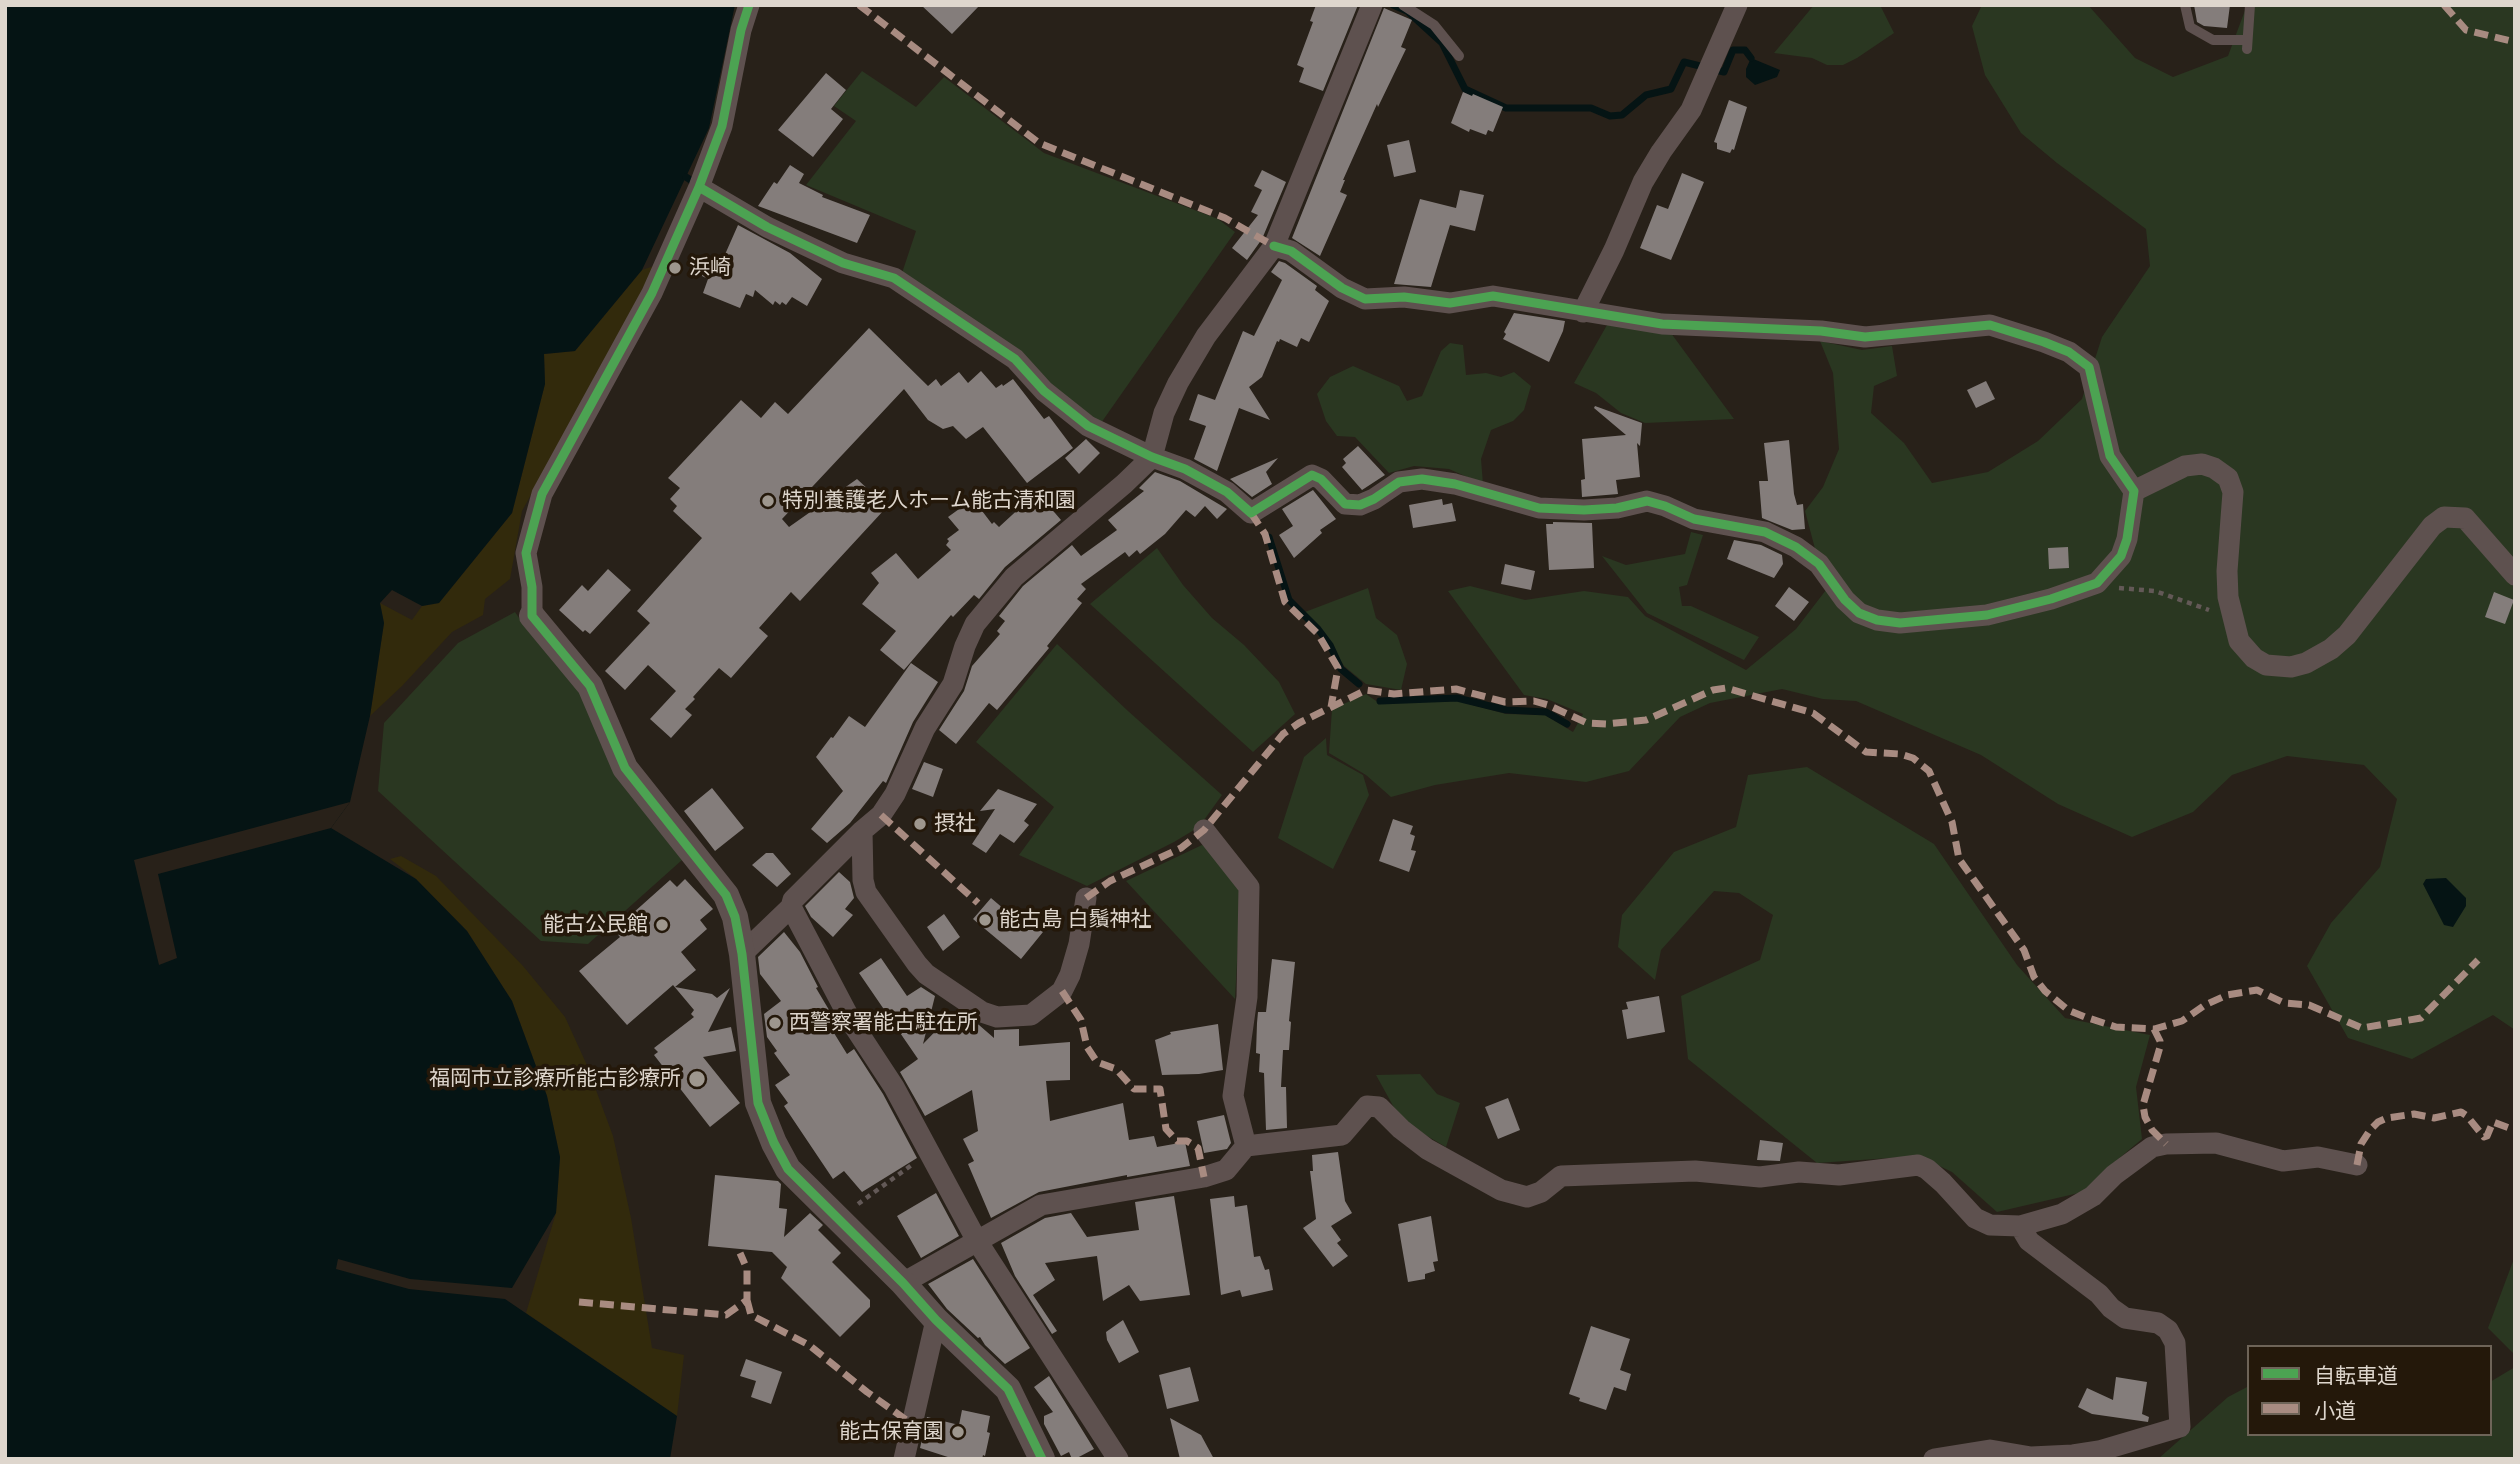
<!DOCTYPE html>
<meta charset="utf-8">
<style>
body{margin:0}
#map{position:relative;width:2520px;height:1464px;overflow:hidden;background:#282119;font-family:"Varela Round","Noto Sans JP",sans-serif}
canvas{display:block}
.frame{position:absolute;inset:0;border:7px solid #ded6cd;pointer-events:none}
.legend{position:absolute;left:2247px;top:1345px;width:245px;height:91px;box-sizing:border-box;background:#24180a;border:2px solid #6e6458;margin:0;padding:9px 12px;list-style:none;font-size:21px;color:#ded6cd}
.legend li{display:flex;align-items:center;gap:14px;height:35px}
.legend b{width:35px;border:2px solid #6e6458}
</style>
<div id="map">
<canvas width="2520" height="1464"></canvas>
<div class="frame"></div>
<ul class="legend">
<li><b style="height:9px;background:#4ca352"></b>自転車道</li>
<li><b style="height:9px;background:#a88b81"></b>小道</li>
</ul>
</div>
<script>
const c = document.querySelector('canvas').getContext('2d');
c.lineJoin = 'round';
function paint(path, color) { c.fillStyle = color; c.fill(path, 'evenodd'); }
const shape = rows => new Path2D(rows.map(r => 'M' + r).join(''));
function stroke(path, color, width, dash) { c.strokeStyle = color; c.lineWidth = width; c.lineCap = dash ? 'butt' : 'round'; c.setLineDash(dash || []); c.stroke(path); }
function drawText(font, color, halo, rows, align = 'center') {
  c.font = font + ' "Varela Round","Noto Sans JP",sans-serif'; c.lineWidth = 7; c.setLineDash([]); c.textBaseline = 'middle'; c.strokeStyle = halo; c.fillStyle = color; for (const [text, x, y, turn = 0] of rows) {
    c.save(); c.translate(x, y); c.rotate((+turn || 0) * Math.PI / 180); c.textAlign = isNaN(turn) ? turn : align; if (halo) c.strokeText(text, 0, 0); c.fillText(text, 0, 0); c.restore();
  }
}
paint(shape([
 [1814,5,1880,5,1894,33,1857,58,1843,65,1827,65,1812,58,1774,53],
 [1982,5,2088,5,2135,58,2173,77,2228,56,2247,5,2515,5,2515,1030,2493,1015,2412,1059,2348,1038,2307,966,2331,923,2380,867,2397,799,2364,765,2287,756,2232,775,2193,812,2132,837,2058,804,1981,755,1856,701,1823,699,1782,689,1710,703,1680,717,1629,771,1586,782,1509,773,1435,785,1391,797,1366,775,1329,753,1332,709,1366,694,1379,703,1458,701,1506,714,1545,715,1573,732,1583,714,1547,699,1524,695,1448,591,1470,586,1525,600,1584,591,1628,597,1645,616,1746,670,1796,629,1826,590,1805,511,1823,487,1839,449,1833,373,1820,341,1862,350,1892,346,1897,376,1874,386,1871,413,1904,443,1932,483,1988,472,2038,441,2082,399,2102,337,2150,266,2146,229,2057,163,2021,133,1985,75,1972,26],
 [862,71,916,107,944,77,1044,153,1218,219,1235,232,1101,423,902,273,916,231,806,185,856,121,834,106],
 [1607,325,1668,329,1734,419,1645,423,1621,413,1596,393,1574,383],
 [1450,343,1463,345,1466,375,1486,373,1501,377,1514,372,1531,386,1524,410,1513,421,1491,430,1481,459,1483,484,1449,469,1414,466,1389,473,1355,437,1337,436,1326,421,1317,394,1330,377,1353,366,1399,386,1407,401,1422,396,1441,351],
 [1691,532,1703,535,1687,585,1679,587,1682,606,1691,606,1759,637,1744,660,1647,613,1602,556,1626,565,1685,554],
 [1157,548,1183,585,1212,618,1244,645,1279,682,1295,714,1253,752,1090,604],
 [1368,588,1376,618,1397,635,1407,664,1401,690,1366,684,1344,666,1320,627,1305,612],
 [515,612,528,631,578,687,682,860,588,944,541,941,378,791,384,723,458,643],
 [1057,644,1128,711,1222,795,1199,827,1174,842,1087,886,1019,855,1054,807,976,742],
 [1326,738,1327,755,1363,775,1369,795,1333,869,1278,838,1304,757],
 [1807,767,1934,844,2017,965,2065,1018,2150,1035,2136,1087,2142,1139,2110,1166,2083,1192,1997,1212,1952,1172,1919,1156,1817,1163,1688,1059,1681,996,1760,960,1773,915,1739,893,1714,891,1661,950,1655,980,1618,947,1622,915,1674,852,1736,827,1748,775],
 [1202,845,1212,847,1241,886,1235,999,1126,881],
 [1420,1074,1437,1094,1460,1103,1446,1147,1415,1129,1397,1113,1376,1075],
 [2515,1256,2515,1355,2488,1328],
 [2515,1367,2515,1459,2158,1459,2228,1397,2249,1386,2249,1434,2490,1434,2490,1382]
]), '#2a3721');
paint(shape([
 [657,265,522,511,510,579,485,599,483,615,452,632,402,686,370,716,384,623,380,603,412,620,422,606,439,603,512,513,545,384,544,354,575,351,642,270],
 [401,856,436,876,523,966,565,1017,586,1063,613,1136,631,1218,652,1348,684,1355,677,1416,526,1313,556,1213,560,1157,547,1096,512,1001,467,931,416,879,390,859]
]), '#322a0c');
paint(shape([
 [5,5,735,5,709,128,642,270,575,351,544,354,545,384,512,513,439,603,422,606,392,590,380,603,384,623,370,716,350,802,331,828,416,879,467,931,512,1001,547,1096,560,1157,556,1213,512,1288,410,1279,338,1259,336,1269,409,1289,505,1299,677,1416,670,1459,5,1459],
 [1751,58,1780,70,1777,77,1755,85,1746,77,1746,69],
 [2446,878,2466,898,2466,906,2453,927,2444,925,2423,884,2426,879]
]), '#051414');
paint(shape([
 [350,802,331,828,158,874,177,958,159,965,134,860]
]), '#282119');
stroke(shape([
 [1393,5,1407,11,1442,43,1465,89,1506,108,1591,108,1610,116,1622,115,1646,95,1671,89,1684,62,1724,72,1733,50,1745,50,1751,58],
 [686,177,692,181],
 [1269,537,1289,600,1318,629,1330,645,1341,669,1359,684],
 [1380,701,1457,698,1506,710,1546,712,1567,724]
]), '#051414', 7);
paint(shape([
 [921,5,980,5,952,34],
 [1316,5,1358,5,1323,91,1299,82,1304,68,1297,65,1313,22,1310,21],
 [2194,5,2230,5,2227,28,2204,26,2197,22],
 [1384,8,1412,20,1401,47,1406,49,1378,107,1377,104,1343,180,1345,180,1340,192,1347,195,1320,256,1292,238],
 [826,73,846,90,831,109,843,119,813,157,778,130],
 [1463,92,1472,96,1473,94,1503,107,1493,132,1488,130,1486,135,1470,129,1469,132,1451,123],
 [1729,100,1747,107,1734,150,1732,149,1730,153,1717,149,1717,143,1714,142],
 [1409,140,1416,172,1394,177,1387,145],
 [790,165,804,174,799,183,823,195,822,197,870,215,857,243,758,206,774,182,777,184],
 [1262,170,1286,182,1262,239,1247,260,1232,248,1258,215,1251,212,1262,190,1254,186],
 [1682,173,1704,182,1671,260,1640,248,1657,205,1668,209],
 [1460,190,1484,195,1475,231,1450,225,1431,287,1394,284,1420,199,1456,208],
 [738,225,790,253,822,279,807,306,792,297,786,305,782,302,780,305,775,301,773,305,755,290,753,297,746,294,740,308,703,293,708,279,702,276,708,260,714,262,717,256,723,259],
 [1279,261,1285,263,1317,286,1315,290,1329,301,1309,342,1301,338,1297,347,1280,339,1279,342,1277,341,1262,377,1249,387,1270,420,1239,408,1217,471,1194,459,1206,426,1189,420,1198,394,1215,400,1243,331,1254,336,1282,280,1271,272],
 [1514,313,1565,321,1563,331,1549,362,1503,339,1506,334,1504,332],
 [869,328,928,386,936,379,941,386,959,372,968,383,981,371,996,388,1002,384,1003,386,1013,379,1044,419,1049,416,1073,448,1027,483,983,427,966,439,953,426,943,429,928,420,904,389,782,519,789,527,857,479,871,492,868,496,884,510,800,601,791,592,759,628,768,636,731,678,719,668,693,697,695,699,685,709,692,715,671,738,650,719,676,691,648,665,625,690,605,671,650,623,637,611,702,538,673,511,677,506,670,499,680,488,668,478,741,400,761,418,775,402,788,414],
 [1986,381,1995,399,1976,408,1967,390],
 [1595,406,1642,423,1640,446,1637,443,1640,477,1616,480,1618,494,1582,497,1581,480,1585,479,1582,439,1626,435,1594,408],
 [1086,439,1100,453,1079,474,1065,458],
 [1789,440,1794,494,1797,505,1803,504,1805,529,1792,530,1762,518,1759,481,1768,481,1764,443],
 [1358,446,1385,475,1362,490,1342,467,1346,463,1343,459],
 [1278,458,1266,472,1272,484,1252,497,1230,479],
 [1155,472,1180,481,1227,509,1217,519,1205,506,1195,517,1186,510,1165,534,1140,554,1137,550,1129,557,1125,552,1081,584,1086,589,1077,599,1082,603,1047,646,1049,648,997,710,989,703,956,744,939,730,964,691,972,666,1000,634,997,631,1005,621,999,616,1023,586,1072,545,1081,556,1117,530,1108,520,1144,491,1139,488],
 [1313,490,1336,519,1320,530,1322,533,1294,558,1279,535,1293,526,1282,509],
 [1037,492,1061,520,1005,567,979,599,974,595,953,617,951,615,904,670,880,650,896,631,862,604,879,583,871,573,896,553,918,579,951,550,946,545,949,541,947,539,959,530,948,517,973,499,992,524,994,522,999,527],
 [1442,499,1443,505,1452,503,1456,521,1413,528,1409,505],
 [1553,522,1592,523,1594,568,1549,570,1546,524,1553,524],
 [1734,540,1761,545,1782,555,1783,564,1774,578,1727,559],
 [2068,547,2069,568,2049,569,2048,548],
 [1505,564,1535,571,1531,590,1501,584],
 [608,569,631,590,590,634,585,630,583,632,559,610,582,585,588,591],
 [1789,587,1809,602,1794,621,1775,606],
 [2494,592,2514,600,2505,624,2485,617],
 [911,663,938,682,913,722,886,783,883,781,850,823,827,843,811,829,843,791,816,757,831,737,833,738,849,716,865,727],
 [924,762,943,769,933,797,912,789],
 [712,788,744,828,715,851,684,811],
 [998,789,1037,804,1024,821,1029,825,1014,843,1000,834,986,853,972,844,995,809,980,811],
 [1393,819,1413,826,1410,834,1415,836,1411,850,1416,851,1409,872,1379,861],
 [766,853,773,853,791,874,777,887,752,865],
 [839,872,850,882,854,898,845,909,853,915,833,937,811,917,805,906],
 [685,879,713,909,700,920,707,929,681,952,696,970,675,987,712,994,717,998,730,988,708,1032,731,1027,736,1051,703,1057,740,1103,710,1127,654,1055,658,1052,654,1048,694,1017,691,1014,694,1010,673,985,627,1025,579,971,620,937,614,930,670,880,677,887],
 [991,898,1018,921,1020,921,1024,916,1043,932,1021,959,973,919],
 [944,914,960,937,943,951,927,927],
 [784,932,800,952,818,987,816,988,835,1020,829,1025,847,1054,854,1049,883,1094,917,1158,862,1192,844,1171,833,1179,784,1106,788,1103,775,1085,790,1075,774,1053,777,1051,767,1037,764,1014,781,1001,760,974,758,957],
 [881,958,907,996,921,987,935,996,923,1044,956,1010,979,1025,994,1038,994,1030,1019,1029,1019,1046,1070,1042,1070,1080,1046,1081,1050,1121,1123,1103,1129,1140,1154,1136,1157,1147,1185,1142,1190,1166,1127,1177,1127,1175,1039,1192,991,1218,968,1164,974,1161,963,1139,978,1131,972,1090,925,1116,900,1072,918,1059,859,973],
 [1272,959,1295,962,1289,1021,1291,1022,1289,1050,1283,1050,1281,1087,1286,1087,1287,1128,1266,1130,1264,1073,1259,1072,1260,1054,1256,1053,1257,1023,1258,1012,1266,1012],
 [1659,996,1665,1032,1627,1039,1622,1010,1628,1009,1626,1002],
 [1218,1024,1223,1070,1199,1074,1162,1075,1155,1040,1171,1034,1170,1032],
 [1508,1098,1520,1130,1498,1139,1485,1107],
 [1224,1115,1231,1143,1227,1149,1204,1153,1197,1121],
 [1760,1140,1783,1143,1780,1161,1757,1160],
 [1338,1152,1345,1201,1352,1213,1331,1226,1341,1240,1337,1243,1348,1256,1333,1267,1303,1228,1316,1219,1310,1171,1313,1171,1312,1155],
 [715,1175,778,1181,781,1184,779,1208,787,1209,784,1237,810,1213,823,1225,818,1230,841,1253,832,1262,870,1300,870,1307,840,1337,781,1278,787,1267,772,1252,708,1246],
 [936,1193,959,1236,921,1258,897,1216],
 [1174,1196,1190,1295,1140,1301,1129,1285,1103,1301,1097,1256,1045,1263,1055,1280,1033,1295,1057,1331,1052,1334,1015,1276,1001,1243,1045,1218,1071,1213,1087,1237,1139,1230,1135,1202],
 [1234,1196,1235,1207,1247,1205,1254,1257,1260,1256,1265,1270,1269,1269,1273,1290,1242,1297,1240,1290,1221,1295,1210,1199],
 [1431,1216,1438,1261,1433,1262,1435,1271,1425,1274,1425,1279,1408,1282,1398,1224],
 [973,1259,1030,1348,1005,1364,985,1345,980,1337,978,1338,947,1309,928,1284],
 [1123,1320,1139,1352,1119,1363,1107,1340,1106,1332],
 [1591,1326,1630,1339,1620,1370,1631,1374,1626,1391,1614,1387,1606,1410,1579,1401,1580,1398,1569,1394],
 [746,1359,782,1372,771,1404,751,1397,756,1381,740,1376],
 [1190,1367,1199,1401,1167,1409,1159,1375],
 [1049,1376,1094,1449,1075,1459,1072,1459,1069,1452,1061,1456,1044,1424,1044,1416,1053,1412,1034,1387],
 [2116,1377,2147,1382,2142,1414,2149,1417,2148,1422,2092,1414,2078,1407,2087,1388,2113,1400],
 [962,1410,990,1416,987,1432,990,1433,985,1456,983,1455,982,1459,954,1459,920,1448,927,1417,959,1425],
 [1170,1418,1201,1435,1214,1459,1180,1459]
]), '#847d7b');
stroke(shape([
 [2119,588,2155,591,2209,610],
 [858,1204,913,1164]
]), '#635957', 4.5, [5, 5]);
stroke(shape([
 [1403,5,1434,25,1459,56],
 [2185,5,2190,27,2213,40,2247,40],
 [2247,49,2250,5]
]), '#5e514f', 10);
stroke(shape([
 [699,187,767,227,843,263,894,278,1015,359,1044,391,1088,426,1152,457,1185,469,1227,492,1251,513,1312,475,1321,479,1345,504,1360,505,1374,499,1399,482,1422,479,1455,484,1539,508,1584,510,1617,508,1647,501,1665,506,1694,519,1765,532,1796,547,1819,564,1845,600,1859,613,1877,620,1900,623,1987,615,2051,599,2097,583,2121,556,2127,539,2134,491,2110,456,2089,367,2069,352,2044,342,1990,325,1865,337,1821,331,1662,324,1493,296,1450,303,1404,297,1365,299,1342,288,1291,251,1274,246],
 [1583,312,1614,250,1643,182,1661,152,1691,110,1737,5],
 [2134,491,2185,466,2202,464,2214,468,2228,478,2233,492,2227,571,2228,597,2239,641,2254,658,2266,665,2291,667,2306,663,2331,649,2347,635,2432,526,2444,517,2465,518,2515,575],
 [532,616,532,587,526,553,542,494,652,293,699,187,722,126,741,30,749,5],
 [1204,830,1249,887,1247,997,1233,1096,1246,1146],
 [862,831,863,880,866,892,917,964,926,974,982,1012,997,1017,1031,1015,1062,991,1070,975,1079,944,1086,898],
 [791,907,852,1023,894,1087,977,1241,1118,1459],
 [742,954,791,907,793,900,862,831,881,815,895,794,925,728,953,684,965,646,975,624,1014,577,1124,484,1152,457,1164,413,1178,383,1206,336,1274,246,1372,5],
 [903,1283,1041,1205,1204,1177,1226,1170,1246,1146,1342,1135,1367,1106,1379,1107,1401,1129,1427,1149,1501,1190,1527,1197,1541,1192,1561,1176,1695,1171,1760,1177,1799,1172,1839,1175,1918,1165,1927,1169,1943,1183,1975,1218,1990,1225,2020,1226,2062,1214,2093,1196,2114,1175,2152,1147,2166,1144,2216,1143,2283,1161,2318,1157,2357,1165],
 [904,1459,936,1320],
 [1934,1459,1990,1450,2031,1457,2073,1455,2099,1451,2180,1427,2175,1343,2168,1330,2158,1323,2125,1318,2111,1308,2099,1294,2029,1241,2020,1226]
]), '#5e514f', 21);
stroke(shape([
 [532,616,590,686,625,768,726,895,735,917,742,954,758,1103,774,1143,788,1169,903,1283,936,1320,1008,1389,1042,1459]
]), '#5e514f', 26);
stroke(shape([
 [859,5,1039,143,1225,218,1274,246],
 [2444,5,2466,30,2515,42],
 [1251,513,1265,534,1285,602,1318,634,1338,668,1331,707],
 [881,815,978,903],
 [1086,898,1110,881,1181,848,1204,830,1283,734,1299,723,1366,690,1394,694,1456,689,1505,702,1534,701,1548,705,1587,723,1606,724,1646,720,1713,690,1726,688,1813,713,1866,752,1900,754,1913,758,1929,771,1952,822,1959,859,2024,950,2034,977,2045,991,2068,1010,2085,1017,2116,1027,2154,1029,2182,1021,2205,1005,2227,995,2257,990,2284,1003,2309,1005,2362,1028,2421,1018,2478,960],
 [1062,991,1081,1020,1087,1047,1097,1062,1116,1069,1134,1089,1160,1089,1166,1129,1177,1141,1187,1141,1198,1148,1204,1177],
 [2154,1029,2160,1041,2160,1047,2143,1105,2145,1117,2152,1130,2166,1144],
 [2357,1165,2361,1144,2370,1130,2378,1122,2387,1118,2414,1114,2434,1118,2461,1112,2467,1116,2484,1137,2487,1136,2493,1122,2515,1130],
 [747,1300,751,1315,809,1345,867,1392,912,1424],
 [579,1302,726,1315,747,1300,747,1269,740,1253]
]), '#a88b81', 7, [14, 7]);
stroke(shape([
 [749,5,741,30,722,126,699,187,652,293,542,494,526,553,532,587,532,616,590,686,625,768,726,895,735,917,742,954,758,1103,774,1143,788,1169,903,1283,936,1320,1008,1389,1042,1459],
 [699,187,767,227,843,263,894,278,1015,359,1044,391,1088,426,1152,457,1185,469,1227,492,1251,513,1312,475,1321,479,1345,504,1360,505,1374,499,1399,482,1422,479,1455,484,1539,508,1584,510,1617,508,1647,501,1665,506,1694,519,1765,532,1796,547,1819,564,1845,600,1859,613,1877,620,1900,623,1987,615,2051,599,2097,583,2121,556,2127,539,2134,491,2110,456,2089,367,2069,352,2044,342,1990,325,1865,337,1821,331,1662,324,1493,296,1450,303,1404,297,1365,299,1342,288,1291,251,1274,246]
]), '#4ca352', 9);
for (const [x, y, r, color] of [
 [675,268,7,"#9e978e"],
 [768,501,7,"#9e978e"],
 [920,824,7,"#9e978e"],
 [985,920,7,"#9e978e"],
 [662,925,7,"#9e978e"],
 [775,1023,7,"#9e978e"],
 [697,1079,9,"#9e978e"],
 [958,1432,7,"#9e978e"]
]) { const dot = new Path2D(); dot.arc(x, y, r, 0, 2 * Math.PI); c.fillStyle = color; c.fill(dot); stroke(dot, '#24180a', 2.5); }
drawText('21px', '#ded6cd', '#24180a', [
 ["浜崎",689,268],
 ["特別養護老人ホーム能古清和園",782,501],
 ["摂社",934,824],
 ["能古島 白鬚神社",999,920],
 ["能古公民館",648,925,"right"],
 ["西警察署能古駐在所",789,1023],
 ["福岡市立診療所能古診療所",681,1079,"right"],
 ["能古保育園",944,1432,"right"]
], 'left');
</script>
